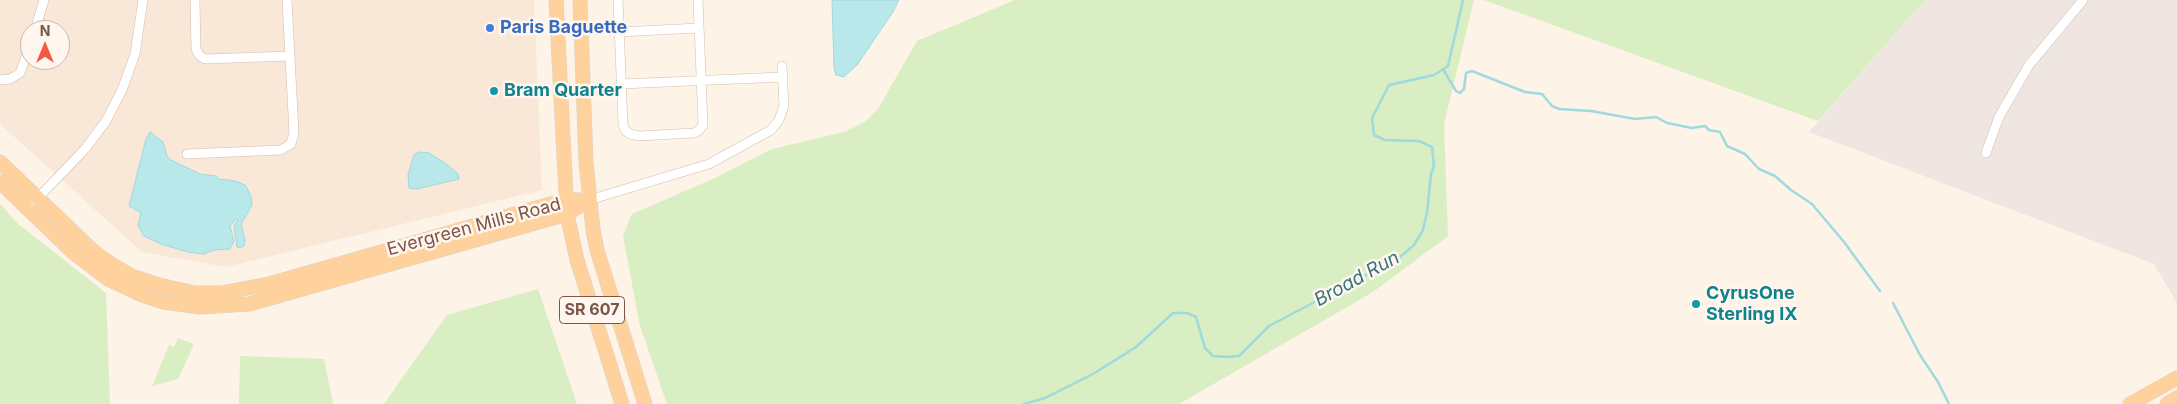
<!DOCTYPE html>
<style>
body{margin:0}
#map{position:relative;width:2177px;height:404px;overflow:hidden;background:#fef3e7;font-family:Inter,sans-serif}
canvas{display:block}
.north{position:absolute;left:20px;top:20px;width:50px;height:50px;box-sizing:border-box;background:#fff7ef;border:1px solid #cbb7ac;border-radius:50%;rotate:0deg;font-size:14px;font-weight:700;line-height:20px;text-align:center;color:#7c5648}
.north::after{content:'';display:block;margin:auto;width:18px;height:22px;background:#f45840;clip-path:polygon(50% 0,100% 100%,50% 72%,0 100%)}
</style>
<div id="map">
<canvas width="2177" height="404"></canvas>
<div class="north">N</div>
</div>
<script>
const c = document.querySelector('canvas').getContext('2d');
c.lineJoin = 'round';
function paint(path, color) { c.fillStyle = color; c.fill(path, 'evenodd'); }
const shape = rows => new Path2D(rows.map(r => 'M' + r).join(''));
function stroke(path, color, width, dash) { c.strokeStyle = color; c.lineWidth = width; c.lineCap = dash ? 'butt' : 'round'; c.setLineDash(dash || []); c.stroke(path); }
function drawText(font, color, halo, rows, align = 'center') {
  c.font = font + ' Inter,sans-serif'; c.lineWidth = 5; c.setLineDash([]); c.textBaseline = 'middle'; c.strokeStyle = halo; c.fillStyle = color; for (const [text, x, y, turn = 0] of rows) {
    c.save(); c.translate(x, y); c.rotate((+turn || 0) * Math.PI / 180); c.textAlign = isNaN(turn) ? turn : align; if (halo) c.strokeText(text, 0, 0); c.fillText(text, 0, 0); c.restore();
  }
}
paint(shape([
 [0,0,534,0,542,190,226,267,142,252,0,124],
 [30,30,60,30,60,60,30,60]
]), '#f9e7d7');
paint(shape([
 [1925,0,2177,0,2177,303,2154,264,1809,132]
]), '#efe6e1');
paint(shape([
 [1015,0,1474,0,1444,124,1448,236,1373,292,1179,404,667,404,640,326,623,236,632,214,715,178,772,149,844,132,865,122,878,109,917,41],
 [1484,0,1925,0,1818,121],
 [0,204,17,223,106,293,110,404,0,404],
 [538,289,577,404,384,404,447,315],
 [178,338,194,344,178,379,152,386,169,345,174,347],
 [240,356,324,359,333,404,239,404]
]), '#d9eec3');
const water = shape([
 [832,0,899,0,893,12,857,65,844,77,836,75,834,69,832,0],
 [150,132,163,142,167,156,171,160,200,174,216,176,219,179,235,181,245,185,251,196,252,205,241,224,245,240,244,246,239,248,237,247,234,226,238,220,236,219,230,226,234,241,230,249,214,250,204,254,188,252,161,244,144,236,138,226,141,213,129,206,146,139,150,132],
 [420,152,429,153,449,166,458,174,459,179,417,189,409,188,408,175,413,158,415,154,420,152]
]);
paint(water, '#b9e8eb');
stroke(water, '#9edade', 1);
stroke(shape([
 [1443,69,1456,91,1460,93,1464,89,1466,73,1472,71,1525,92,1542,94,1552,106,1559,109,1591,111,1635,119,1656,117,1667,123,1692,128,1705,126,1709,130,1720,132,1727,146,1745,154,1759,169,1775,176,1791,190,1812,204,1844,242,1880,291],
 [1893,303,1920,355,1938,382,1949,404],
 [1024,404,1045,398,1093,374,1136,347,1173,313,1187,313,1196,317,1205,348,1213,356,1227,357,1239,356,1269,326,1400,257,1414,245,1423,230,1427,213,1431,174,1434,166,1432,147,1419,141,1385,140,1374,135,1372,118,1389,85,1434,75,1448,66,1463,0]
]), '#9edade', 2.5);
const street = shape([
 [195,0,196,49,199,55,205,59,290,56],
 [618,0,623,125,625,130,630,134,639,136,694,133,698,131,703,125,698,0],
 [35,30,44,0],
 [619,32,699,28],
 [0,80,10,79,20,73,30,46],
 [621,84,782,77],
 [1986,153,1999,117,2029,65,2083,0],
 [187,154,281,150,291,144,294,133,287,0],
 [589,200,709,164,771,130,779,120,784,106,782,66],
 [35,201,85,149,106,121,122,90,135,54,143,0]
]);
const primary = shape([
 [556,0,567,214,577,260,622,404],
 [580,0,586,162,593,230,597,250,645,404],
 [0,162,93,251,114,266,134,277,159,285,195,293,221,293,269,284,554,203,566,200,589,200],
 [0,182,74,253,108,279,142,295,164,302,200,307,249,304,274,297,567,214,589,200],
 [2130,404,2177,378],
 [2167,404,2177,398]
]);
stroke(street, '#d5bcae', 10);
stroke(primary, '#dad0cc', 15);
stroke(street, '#fff', 9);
stroke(primary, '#ffd29d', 14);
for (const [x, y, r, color] of [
 [490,28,5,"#3f7fe0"],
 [494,91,5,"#0f9aa8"],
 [1696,304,5,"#0f9aa8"]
]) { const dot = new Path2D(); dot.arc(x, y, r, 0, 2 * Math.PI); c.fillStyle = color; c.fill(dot); stroke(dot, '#fff7ef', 2); }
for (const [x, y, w] of [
 [592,310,65]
]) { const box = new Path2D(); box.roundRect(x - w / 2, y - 13.5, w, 27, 4); c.fillStyle = '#fff7ef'; c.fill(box); stroke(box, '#7c5648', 1); }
drawText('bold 16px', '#7c5648', null, [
 ["SR 607",592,310]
]);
drawText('bold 18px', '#366cbe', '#fff7ef', [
 ["Paris Baguette",500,28]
], 'left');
drawText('bold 18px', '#0d838f', '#fff7ef', [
 ["Bram Quarter",504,91],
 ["CyrusOne",1706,294],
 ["Sterling IX",1706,315]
], 'left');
drawText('18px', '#7c5648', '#fff7ef', [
 ["Evergreen Mills Road",474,227,-15]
]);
drawText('italic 19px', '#36767b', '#fff7ef', [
 ["Broad Run",1357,279,-29]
]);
</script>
